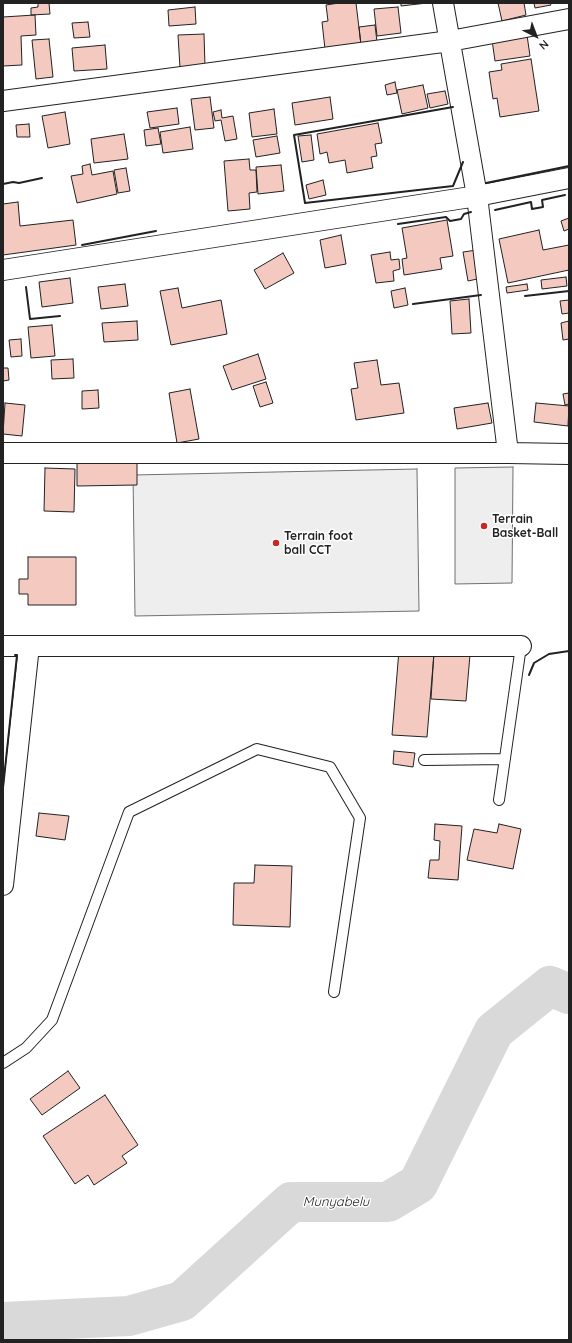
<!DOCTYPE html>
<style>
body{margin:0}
#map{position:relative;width:572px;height:1343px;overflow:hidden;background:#fff;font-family:Quicksand,sans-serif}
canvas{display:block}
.frame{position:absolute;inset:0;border:4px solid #222;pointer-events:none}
.north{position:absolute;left:516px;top:16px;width:40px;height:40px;-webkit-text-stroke:3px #fff;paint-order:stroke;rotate:138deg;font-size:11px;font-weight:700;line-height:16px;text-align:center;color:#222}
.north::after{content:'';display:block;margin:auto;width:14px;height:18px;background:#222;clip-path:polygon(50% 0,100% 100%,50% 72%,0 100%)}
</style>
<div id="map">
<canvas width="572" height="1343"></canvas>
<div class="frame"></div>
<div class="north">N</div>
</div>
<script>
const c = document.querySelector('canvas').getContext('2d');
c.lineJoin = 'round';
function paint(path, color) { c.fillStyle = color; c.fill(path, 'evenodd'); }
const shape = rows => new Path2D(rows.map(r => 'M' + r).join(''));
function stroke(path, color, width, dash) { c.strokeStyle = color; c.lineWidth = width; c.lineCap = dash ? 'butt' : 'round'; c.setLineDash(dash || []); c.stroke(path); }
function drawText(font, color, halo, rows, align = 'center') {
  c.font = font + ' Quicksand,sans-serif'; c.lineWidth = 3; c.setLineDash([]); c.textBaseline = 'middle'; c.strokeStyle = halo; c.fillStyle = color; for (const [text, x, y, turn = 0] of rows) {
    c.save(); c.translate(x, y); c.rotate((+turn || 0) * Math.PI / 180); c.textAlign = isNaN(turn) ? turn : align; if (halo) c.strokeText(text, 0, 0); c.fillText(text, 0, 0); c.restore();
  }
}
const green = shape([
 [513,467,512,583,455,584,455,468,513,467],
 [417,469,419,611,135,616,133,475,417,469]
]);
paint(green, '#eee');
stroke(green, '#6f6f6f', 1);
stroke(shape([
 [3,1322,129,1316,182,1301,291,1202,388,1202,418,1184,494,1031,550,986,569,994]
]), '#d9d9d9', 40);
const building = shape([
 [38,3,49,3,50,14,31,15,31,8,38,7,38,3],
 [339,3,356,3,361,45,325,49,322,22,328,21,326,5,339,3],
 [401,3,427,3,401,6,401,3],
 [498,3,524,3,526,15,502,21,498,3],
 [534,3,550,3,551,5,535,8,534,3],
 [195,7,196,24,169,26,168,10,195,7],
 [398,7,401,33,377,36,374,9,398,7],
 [35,15,36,35,21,36,22,65,3,66,3,17,35,15],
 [88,22,90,37,74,38,72,23,88,22],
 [375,25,377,42,361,45,359,27,375,25],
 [204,34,205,66,180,68,178,35,204,34],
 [527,35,530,56,495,61,492,40,527,35],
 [49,39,53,77,36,79,32,40,49,39],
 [105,45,107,69,74,71,72,48,105,45],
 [531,59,539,111,500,117,497,98,493,99,489,72,502,70,501,64,531,59],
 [395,82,397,93,387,95,385,85,395,82],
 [423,85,428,108,402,114,397,90,423,85],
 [445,91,448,104,430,108,427,94,445,91],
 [210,97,214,128,195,130,191,99,210,97],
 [330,97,333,119,295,125,292,103,330,97],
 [177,108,179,124,150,128,147,112,177,108],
 [274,109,277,134,252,137,249,113,274,109],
 [221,110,222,118,233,116,237,139,225,141,221,120,215,121,213,112,221,110],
 [65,112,70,144,48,148,42,116,65,112],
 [378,123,382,143,375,144,377,156,371,157,373,168,347,173,345,160,329,163,327,152,320,154,317,134,378,123],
 [29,124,30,137,17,137,16,125,29,124],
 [190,127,193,149,163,153,160,132,190,127],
 [158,128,161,144,146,146,144,130,158,128],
 [124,134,128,159,94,163,91,139,124,134],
 [311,135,314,160,302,162,298,136,311,135],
 [277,136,280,153,256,157,253,140,277,136],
 [249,159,250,170,256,170,257,192,249,193,250,209,228,211,224,161,249,159],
 [90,164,92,175,113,171,117,194,77,203,71,176,83,174,82,166,90,164],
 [281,165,284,191,258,194,256,167,281,165],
 [126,168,130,191,118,193,114,170,126,168],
 [323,180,326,195,309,199,306,185,323,180],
 [18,202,20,226,73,220,76,245,3,255,3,204,18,202],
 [569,218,569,229,564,231,561,221,569,218],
 [447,220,453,256,440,258,442,269,404,275,402,259,407,258,402,228,447,220],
 [539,230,543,250,569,245,569,270,508,283,499,239,539,230],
 [341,235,346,264,325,268,320,240,341,235],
 [477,250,482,278,468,281,463,252,477,250],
 [390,252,391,260,399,259,400,269,393,271,394,281,376,283,371,255,390,252],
 [283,253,294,273,265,289,254,270,283,253],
 [566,277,567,286,542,289,541,280,566,277],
 [70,278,73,303,42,307,39,282,70,278],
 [125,284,128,306,101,309,98,287,125,284],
 [527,284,528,290,507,293,506,287,527,284],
 [178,288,182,308,221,300,227,334,171,345,160,291,178,288],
 [405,288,408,305,394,308,391,291,405,288],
 [469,299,471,333,452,334,450,301,469,299],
 [569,300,569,313,562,314,560,301,569,300],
 [137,321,138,340,104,342,102,323,137,321],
 [569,321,569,339,563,340,561,323,569,321],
 [52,325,55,356,31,358,28,327,52,325],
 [21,339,22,356,11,357,9,340,21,339],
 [258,354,266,379,232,390,223,366,258,354],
 [73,359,74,378,52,379,51,360,73,359],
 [377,360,381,385,399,383,404,413,356,420,351,389,358,388,354,363,377,360],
 [3,368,8,368,9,380,3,381,3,368],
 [266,382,273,403,260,407,253,386,266,382],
 [190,389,199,439,177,443,169,393,190,389],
 [98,390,99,408,82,409,82,391,98,390],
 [569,393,569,404,565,405,563,394,569,393],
 [5,403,25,405,22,436,3,434,5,403],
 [488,403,492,423,457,429,454,408,488,403],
 [536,403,569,406,568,426,534,422,536,403],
 [137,457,137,485,77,486,77,458,137,457],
 [45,468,75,469,74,512,44,511,45,468],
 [28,557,76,557,76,605,28,605,28,594,19,594,19,579,28,579,28,557],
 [399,650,434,653,427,737,392,735,399,650],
 [434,652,470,655,466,701,431,699,434,652],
 [394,751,415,753,413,767,393,764,394,751],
 [39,813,69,816,65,840,36,836,39,813],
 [435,824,462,826,458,880,428,878,430,860,439,860,440,841,434,840,435,824],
 [499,824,521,829,513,869,467,860,474,829,497,833,499,824],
 [255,865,292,866,290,927,233,925,234,883,254,883,255,865],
 [68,1071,80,1088,42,1115,30,1099,68,1071],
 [105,1095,138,1145,122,1156,127,1163,94,1185,88,1175,75,1184,43,1136,105,1095]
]);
paint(building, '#f3c9c0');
stroke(building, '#222', 1);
const lane = shape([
 [424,760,505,759],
 [499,800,521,646],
 [3,1063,26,1048,52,1020,129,812,257,749,330,767,360,818,334,992]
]);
const street = shape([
 [443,3,477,196,508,453],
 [3,101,450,41,569,19],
 [3,270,477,196,569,178],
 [3,453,508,453,569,454],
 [3,646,521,646],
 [3,885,29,646]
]);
stroke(lane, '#222', 12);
stroke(street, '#222', 22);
stroke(lane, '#fff', 10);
stroke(street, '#fff', 20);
stroke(shape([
 [453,107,294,135,305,203,453,186,463,162],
 [486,183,569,166],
 [3,184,13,182,19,183,42,178],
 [495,210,531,202,532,209,543,207,542,200,565,195],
 [398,224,446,217,450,221,461,219,464,214,471,212],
 [82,245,156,231],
 [26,287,30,319,60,316],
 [525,296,569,291],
 [413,304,481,295],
 [529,675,534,663,549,654,569,651],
 [3,788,17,655,15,655]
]), '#222', 2);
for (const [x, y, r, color] of [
 [484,526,4,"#c62828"],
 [276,543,4,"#c62828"]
]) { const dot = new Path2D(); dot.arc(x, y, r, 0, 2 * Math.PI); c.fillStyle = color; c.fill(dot); stroke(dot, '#fff', 1.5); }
drawText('bold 12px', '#222', '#fff', [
 ["Terrain",492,519],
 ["Basket-Ball",492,533],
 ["Terrain foot",284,536],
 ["ball CCT",284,550]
], 'left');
drawText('italic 13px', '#222', '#fff', [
 ["Munyabelu",336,1202]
]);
</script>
